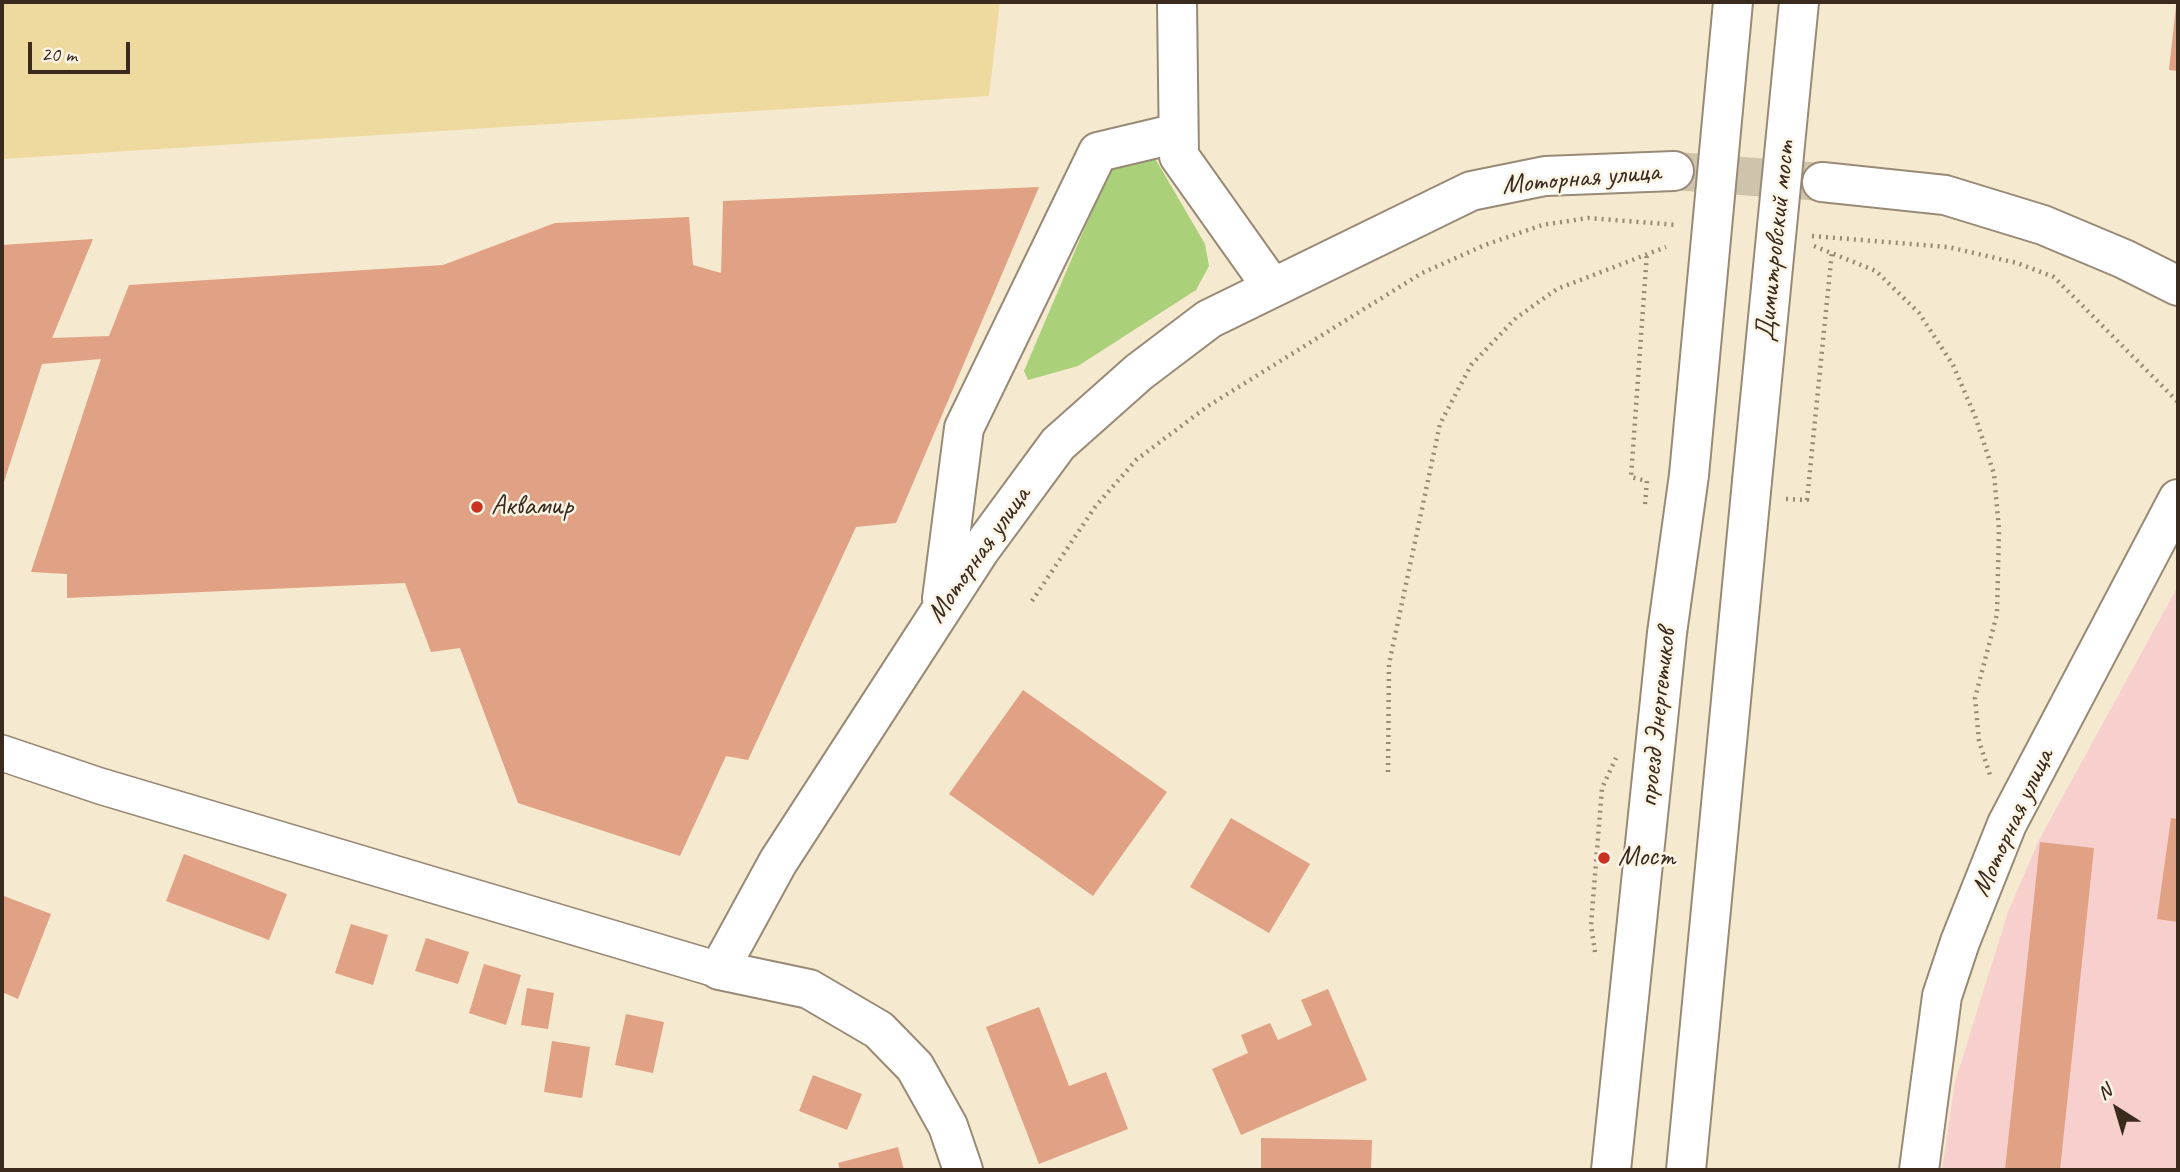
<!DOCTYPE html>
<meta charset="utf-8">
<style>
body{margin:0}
#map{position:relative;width:2180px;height:1172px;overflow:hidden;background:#f5e9cf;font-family:Caveat,sans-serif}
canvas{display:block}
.frame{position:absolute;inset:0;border:4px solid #3b2a1e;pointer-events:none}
.north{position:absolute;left:2082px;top:1074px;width:70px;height:70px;-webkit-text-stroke:5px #fcf5e5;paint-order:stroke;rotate:323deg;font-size:19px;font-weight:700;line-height:28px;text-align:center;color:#3b2a1e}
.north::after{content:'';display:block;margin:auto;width:24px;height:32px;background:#3b2a1e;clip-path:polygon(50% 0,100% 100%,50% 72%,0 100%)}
.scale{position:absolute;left:28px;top:42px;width:102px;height:32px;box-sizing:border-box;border:4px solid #3b2a1e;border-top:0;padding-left:9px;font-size:21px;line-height:24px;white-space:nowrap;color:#3b2a1e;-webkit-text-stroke:5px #fcf5e5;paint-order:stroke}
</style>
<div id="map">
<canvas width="2180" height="1172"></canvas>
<div class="frame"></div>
<div class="north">N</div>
<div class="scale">20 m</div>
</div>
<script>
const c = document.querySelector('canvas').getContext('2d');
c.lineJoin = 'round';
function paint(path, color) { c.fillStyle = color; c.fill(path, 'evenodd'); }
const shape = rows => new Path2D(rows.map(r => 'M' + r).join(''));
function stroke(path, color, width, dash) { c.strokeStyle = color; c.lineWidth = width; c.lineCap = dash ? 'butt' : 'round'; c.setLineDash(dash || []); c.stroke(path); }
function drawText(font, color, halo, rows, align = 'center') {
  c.font = font + ' Caveat,sans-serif'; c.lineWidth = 5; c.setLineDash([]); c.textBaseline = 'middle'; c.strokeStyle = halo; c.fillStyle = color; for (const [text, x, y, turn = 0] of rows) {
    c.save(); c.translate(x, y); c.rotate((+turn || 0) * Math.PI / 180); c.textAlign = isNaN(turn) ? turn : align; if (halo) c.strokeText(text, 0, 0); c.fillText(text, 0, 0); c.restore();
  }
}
paint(shape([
 [2178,586,2178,1170,1942,1170,1955,1082,2008,912,2039,840]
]), '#f7d0ce');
paint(shape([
 [1142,153,1156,160,1205,244,1209,266,1196,290,1078,366,1028,380,1024,371,1108,173,1119,161]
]), '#aad07a');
paint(shape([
 [2,2,1000,2,989,96,2,159]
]), '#eeda9e');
paint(shape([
 [2176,6,2178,6,2178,71,2169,70],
 [1039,187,896,523,856,527,748,760,726,756,680,856,518,803,460,648,431,652,405,583,67,598,67,574,31,572,101,359,42,364,2,488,2,245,93,239,52,338,109,336,129,285,443,265,555,223,689,217,693,265,721,273,723,201],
 [1023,690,1167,792,1093,896,949,794],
 [1231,818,1310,864,1269,933,1190,887],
 [2171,818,2178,819,2178,922,2157,919],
 [2040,842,2094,848,2060,1170,2005,1170],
 [184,854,287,894,269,940,166,901],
 [4,896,51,914,18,999,2,992],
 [351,924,388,935,373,985,335,973],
 [426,938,469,952,458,984,415,971],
 [484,964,521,975,506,1025,469,1013],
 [527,988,554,993,548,1029,521,1025],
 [1328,989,1367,1080,1241,1135,1212,1069,1248,1053,1241,1035,1270,1023,1278,1040,1312,1025,1301,1000],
 [1039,1007,1069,1086,1106,1072,1128,1129,1039,1164,986,1027],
 [626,1014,664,1022,653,1073,615,1065],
 [552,1041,590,1047,582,1098,544,1092],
 [813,1075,862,1094,847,1130,799,1111],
 [1261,1138,1372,1140,1371,1170,1261,1170],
 [898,1147,904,1170,840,1170,838,1163]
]), '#e1a184');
stroke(shape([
 [1674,171,1822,182]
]), '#d0c3ac', 38, [38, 19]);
const minor = shape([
 [2,753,100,786,719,970]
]);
const tertiary = shape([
 [1177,2,1179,156,1272,287],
 [1822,182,1945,195,2043,225,2124,259,2178,286],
 [942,599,964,428,1098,152,1178,133],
 [963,1170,948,1126,915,1067,879,1030,809,989,719,970,778,862,980,550,1058,444,1139,372,1209,319,1471,191,1545,176,1674,171],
 [1919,1170,1942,996,1960,942,2007,824,2178,499]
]);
const primary = shape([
 [1611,1170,1667,633,1689,475],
 [1686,1170,1752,481]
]);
stroke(minor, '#988a76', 38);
stroke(tertiary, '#988a76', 42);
stroke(primary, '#988a76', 42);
stroke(shape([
 [1812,236,1948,247,2017,263,2054,277,2178,402],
 [1814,246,1876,271,1919,313,1953,365,1975,416,1994,474,1999,529,1997,614,1975,698,1979,741,1990,775],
 [1786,499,1807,500,1832,251],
 [1645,504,1647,481,1631,477,1647,252],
 [1032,601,1095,507,1136,460,1208,406,1422,273,1485,245,1542,225,1588,218,1678,225],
 [1388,772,1389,664,1440,424,1471,365,1516,318,1557,289,1666,247],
 [1595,952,1591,925,1602,788,1616,758]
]), '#988a76', 4.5, [2, 5]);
stroke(minor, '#fff', 35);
stroke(tertiary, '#fff', 38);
stroke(primary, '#fff', 38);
const primaryBridge = shape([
 [1689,475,1733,2],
 [1752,481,1799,2]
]);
stroke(primaryBridge, '#988a76', 42, []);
stroke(primaryBridge, '#fff', 38);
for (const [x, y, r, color] of [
 [477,507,7,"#c8321e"],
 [1604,858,7,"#c8321e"]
]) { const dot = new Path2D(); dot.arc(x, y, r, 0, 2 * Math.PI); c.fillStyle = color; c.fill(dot); stroke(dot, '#fcf5e5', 2.5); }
drawText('28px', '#3b2a1e', '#fcf5e5', [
 ["Моторная улица",1581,179,-5],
 ["Димитровский мост",1776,241,-84],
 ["Моторная улица",979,555,-55],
 ["проезд Энергетиков",1658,718,-84],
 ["Моторная улица",2013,823,-65]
]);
drawText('28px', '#3b2a1e', '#fcf5e5', [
 ["Аквамир",491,507],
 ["Мост",1618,858]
], 'left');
</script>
